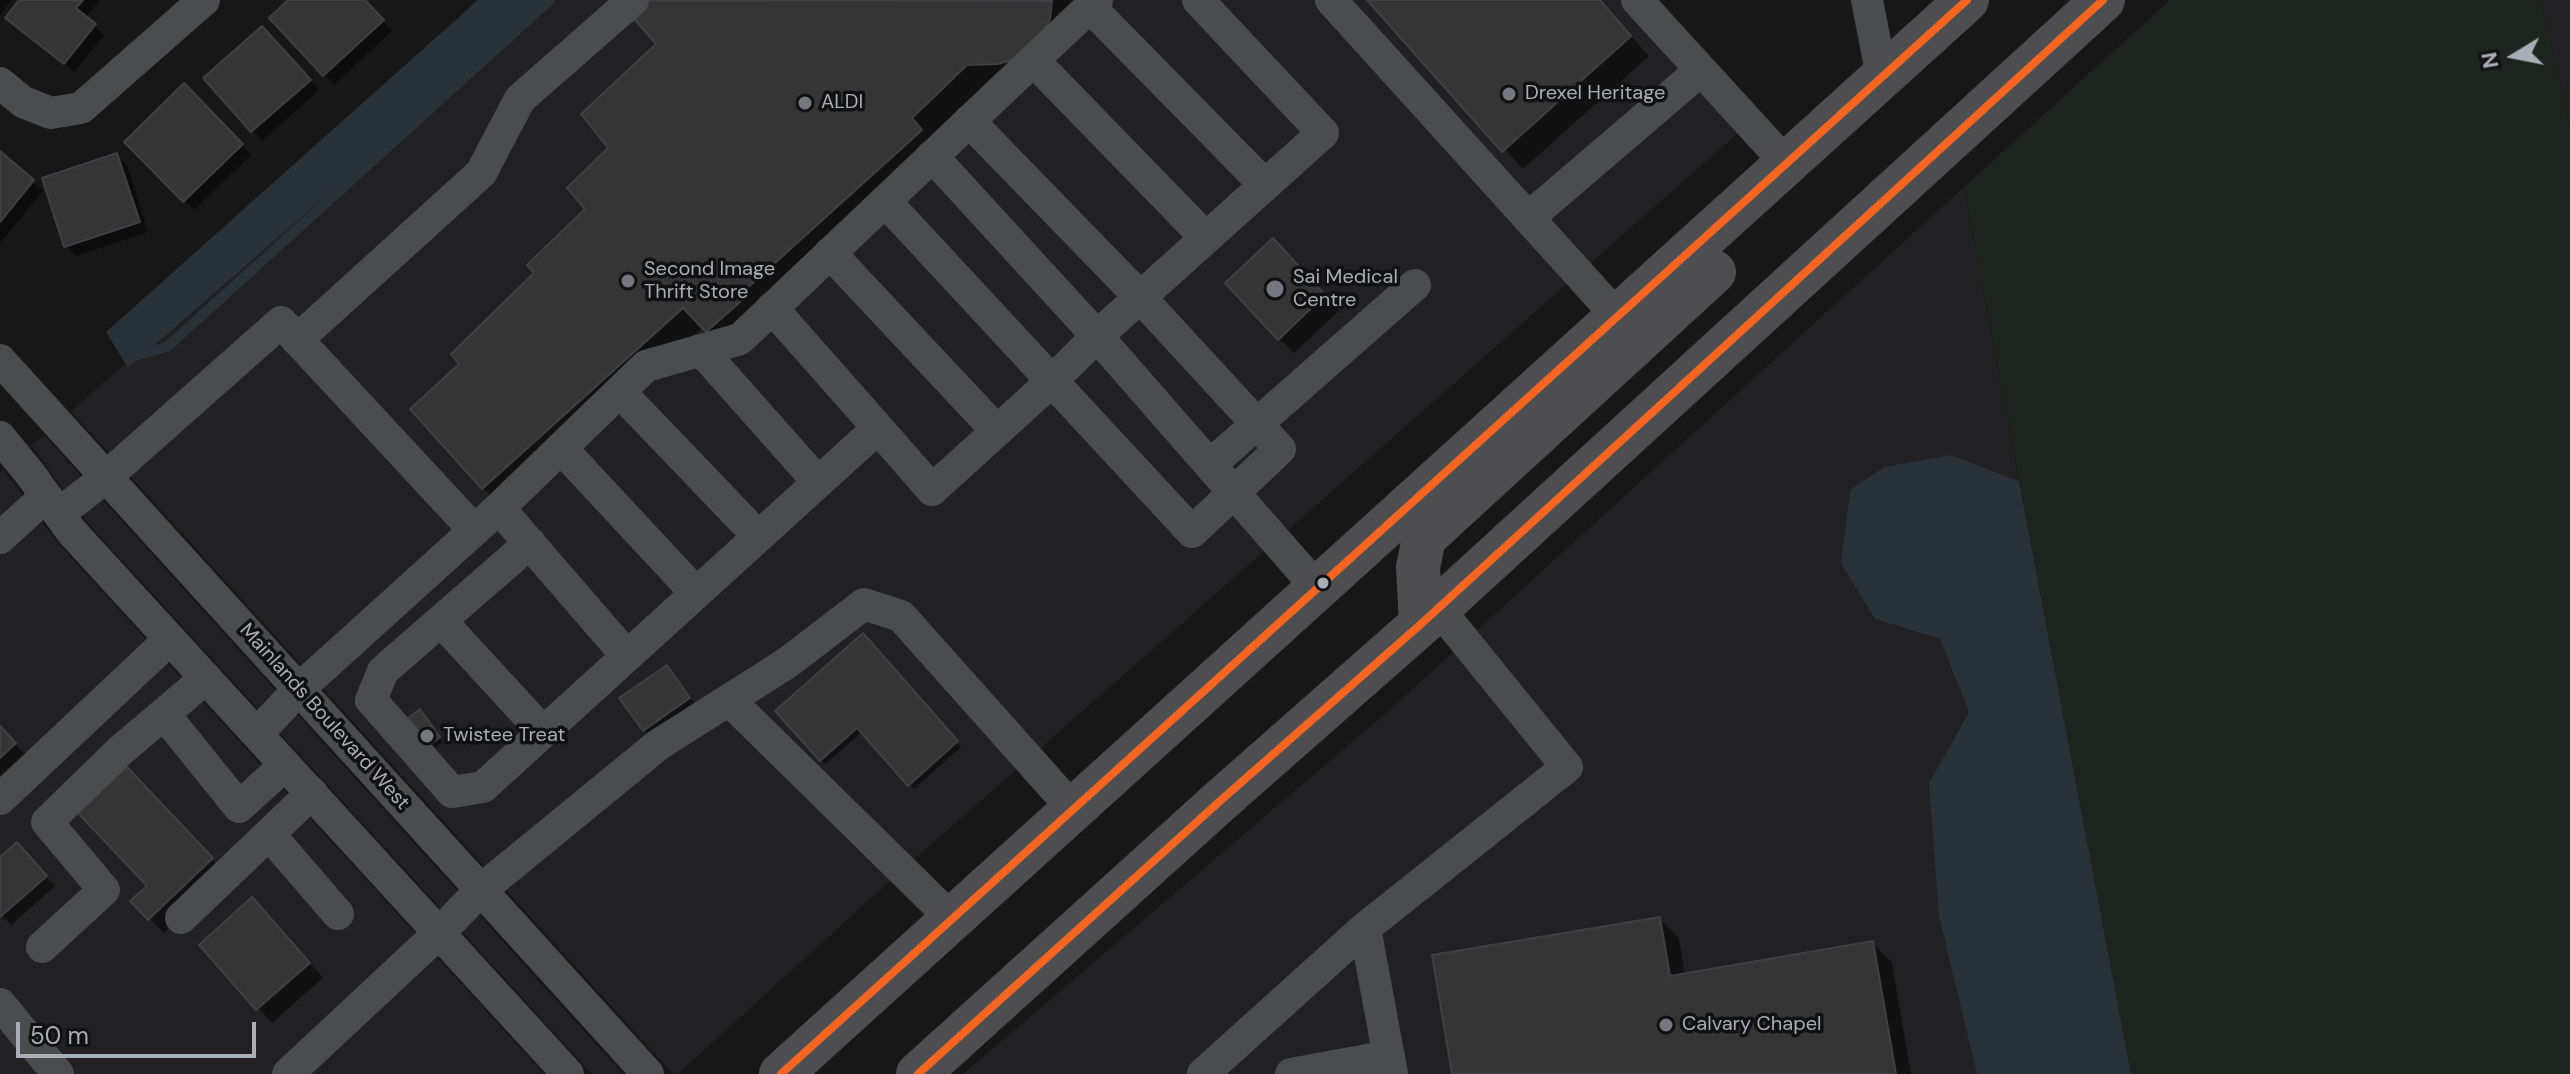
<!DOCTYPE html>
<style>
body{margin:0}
#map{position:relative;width:2570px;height:1074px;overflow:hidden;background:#171717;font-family:"DM Sans",sans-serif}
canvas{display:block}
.north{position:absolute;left:2474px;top:16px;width:80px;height:80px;-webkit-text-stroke:6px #111113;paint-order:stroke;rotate:260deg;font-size:22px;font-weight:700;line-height:32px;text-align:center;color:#a8adb8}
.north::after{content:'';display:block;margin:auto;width:28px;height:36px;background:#a8adb8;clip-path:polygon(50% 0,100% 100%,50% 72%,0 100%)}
.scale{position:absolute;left:16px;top:1022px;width:240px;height:36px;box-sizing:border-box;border:4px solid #a8adb8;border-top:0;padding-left:10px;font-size:24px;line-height:28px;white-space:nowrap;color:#a8adb8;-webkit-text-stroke:6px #111113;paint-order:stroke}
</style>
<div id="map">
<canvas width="2570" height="1074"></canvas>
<div class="north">N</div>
<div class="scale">50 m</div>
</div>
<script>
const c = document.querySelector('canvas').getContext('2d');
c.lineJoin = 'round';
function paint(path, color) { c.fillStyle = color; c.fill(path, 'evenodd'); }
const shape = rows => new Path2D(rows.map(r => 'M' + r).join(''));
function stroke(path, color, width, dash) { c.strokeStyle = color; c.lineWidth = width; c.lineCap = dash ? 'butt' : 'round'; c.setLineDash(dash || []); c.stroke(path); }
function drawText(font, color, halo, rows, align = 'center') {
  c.font = font + ' "DM Sans",sans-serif'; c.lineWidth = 7; c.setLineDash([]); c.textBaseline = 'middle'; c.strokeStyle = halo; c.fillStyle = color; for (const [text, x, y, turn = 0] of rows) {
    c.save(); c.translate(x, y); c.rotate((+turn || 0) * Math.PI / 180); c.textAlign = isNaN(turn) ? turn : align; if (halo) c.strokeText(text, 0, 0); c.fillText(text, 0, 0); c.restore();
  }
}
paint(shape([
 [551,0,1637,0,1745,127,882,888,678,1074,673,1074,71,411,125,364,128,367],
 [2541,0,2570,0,2570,126],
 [1964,187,2019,481,1951,455,1875,619,1940,639,1969,712,1929,783,1977,1074,963,1074,1386,713],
 [44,435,623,1074,592,1074,86,521,31,445],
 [3,469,57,542,544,1074,0,1074,0,472]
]), '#212123');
paint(shape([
 [2170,0,2541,0,2570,126,2570,1074,2131,1074,1964,187]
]), '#1d241e');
paint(shape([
 [478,0,551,0,128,368,106,332],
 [1951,455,2019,481,2131,1074,1977,1074,1939,916,1929,783,1969,712,1940,639,1875,619,1841,563,1850,490,1884,467]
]), '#2a3239');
paint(shape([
 [0,0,12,0,0,15],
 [22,0,100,0,85,18,104,35,74,72,18,27],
 [291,0,363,0,392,31,334,85,271,18],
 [649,0,1079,0,1061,56,1049,69,1018,83,986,83,929,138,726,350,703,327,502,507,483,488,461,364,588,209,611,148,659,44,633,14],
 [1370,0,1599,0,1649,56,1523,169],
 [272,38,319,90,262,141,206,78],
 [184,86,251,155,194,210,126,142],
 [0,154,43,191,0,243],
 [117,155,127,165,148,232,76,256,66,246],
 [1287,256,1339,311,1294,353,1279,338],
 [862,635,961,747,914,789,862,732,825,764,778,711],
 [667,667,699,709,654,739,644,730],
 [424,716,443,742,427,755],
 [0,728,29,759,0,786],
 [141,784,226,874,164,933,133,901,150,886],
 [27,854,55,886,11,925,0,914,0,859],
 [267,914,323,978,272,1023,202,945],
 [1660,919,1679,938,1685,975,1873,943,1892,963,1911,1074,1454,1074]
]), '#0007');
stroke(shape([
 [134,356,167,347,550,0]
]), '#2a3239', 10);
const building = shape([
 [19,0,83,0,76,8,96,24,64,64,5,18,19,0],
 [288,0,365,0,384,20,323,76,269,18,288,0],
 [646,0,1052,1,1050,19,1042,36,1015,59,998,64,967,65,912,118,922,130,745,290,748,295,706,332,683,308,482,489,410,409,459,364,451,354,534,273,527,265,585,209,567,188,608,148,581,114,656,44,630,14,646,0],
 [1367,0,1600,0,1631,36,1502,152,1367,0],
 [262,26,311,80,251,132,203,78,262,26],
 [184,83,243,144,183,202,124,142,184,83],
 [0,151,34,180,0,222,0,151],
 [117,153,140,222,64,247,42,178,117,153],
 [1273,238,1325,295,1278,340,1225,283,1273,238],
 [863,633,958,741,908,786,857,728,820,761,775,711,863,633],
 [667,665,690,698,643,731,619,698,667,665],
 [420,709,440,737,421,752,400,724,420,709],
 [0,726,16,743,0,758,0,726],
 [127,767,213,858,148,920,130,901,147,886,78,813,127,767],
 [17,842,47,876,0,917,0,857,17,842],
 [252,897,310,963,256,1010,199,945,252,897],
 [1660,917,1670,976,1873,941,1896,1074,1452,1074,1432,955,1660,917]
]);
paint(building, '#353536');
stroke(building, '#3f4043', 2);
stroke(shape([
 [1331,0,1618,317],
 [1637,0,1787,164],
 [1867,0,1882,77],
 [1090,7,1265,185],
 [1034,61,1206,238],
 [0,83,23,102,51,113,81,108,204,0],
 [932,156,1097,336,1323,133,1198,0],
 [885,201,1192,532,1280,449,1140,297,969,121],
 [1528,218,1701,70],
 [830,253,997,431],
 [772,308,878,428],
 [297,340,481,173,520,99,633,0],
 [701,350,818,482],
 [0,360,648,1074],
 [620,392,758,536],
 [0,437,31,475,71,531,568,1074],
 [561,448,696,593],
 [1210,465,1415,285],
 [499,508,627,656],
 [59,514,106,477,281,322,474,530],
 [0,538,46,496],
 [530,543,383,671,371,700,452,792,483,787,878,428,932,490,1052,381,1097,336,1318,589],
 [441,621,543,732],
 [729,700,952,919],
 [164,714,239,807,285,765],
 [257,734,299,689,499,508,646,366,740,339,1097,0],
 [312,793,269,834,338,914],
 [0,799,170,639],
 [181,918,269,834],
 [42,947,104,890,47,822,120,751,206,678],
 [0,1004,58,1074],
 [288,1074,439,933,481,890,658,745,787,663,864,604,901,616,1074,810],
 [1203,1074,1365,928],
 [1291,1074,1389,1056],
 [1392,1074,1365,928,1567,767,1438,608]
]), '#4b4c50', 32);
stroke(shape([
 [1421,624,1418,567,1424,538,1714,272],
 [781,1074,1967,0],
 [918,1074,1220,801,1421,624,2103,0]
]), '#4e4e51', 44);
stroke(shape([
 [781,1074,1967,0],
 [918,1074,1220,801,1421,624,2103,0]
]), '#f26522', 8);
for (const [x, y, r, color] of [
 [1509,94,8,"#757880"],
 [805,103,8,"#757880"],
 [628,281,8,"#757880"],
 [1275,289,10,"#757880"],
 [1323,583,7,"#a8adb8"],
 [427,736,8,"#757880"],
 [1666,1025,8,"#757880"]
]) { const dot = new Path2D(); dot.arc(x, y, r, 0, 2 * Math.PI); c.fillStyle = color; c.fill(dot); stroke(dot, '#111113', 3); }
drawText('20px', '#a8adb8', '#111113', [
 ["Drexel Heritage",1525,94],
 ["ALDI",821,103],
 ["Second Image",644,270],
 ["Thrift Store",644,293],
 ["Sai Medical",1293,278],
 ["Centre",1293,301],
 ["Twistee Treat",443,736],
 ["Calvary Chapel",1682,1025]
], 'left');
drawText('20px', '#a8adb8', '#111113', [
 ["Mainlands Boulevard West",324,717,48]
]);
</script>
